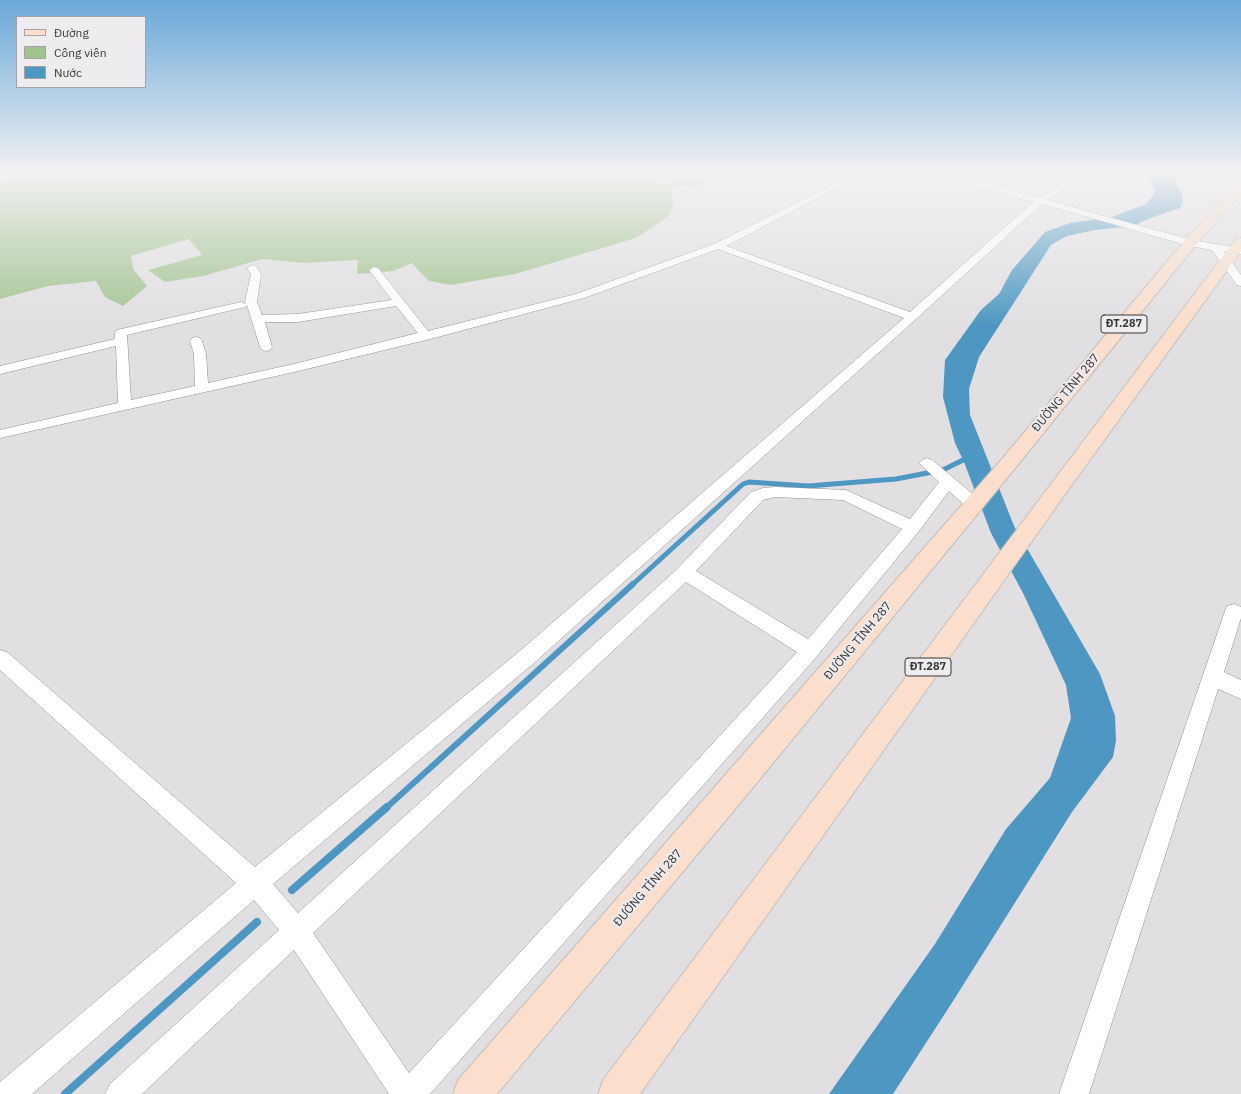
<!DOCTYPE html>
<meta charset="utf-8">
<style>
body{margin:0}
#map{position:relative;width:1241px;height:1094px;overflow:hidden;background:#e2dfe3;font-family:"IBM Plex Sans",sans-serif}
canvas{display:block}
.legend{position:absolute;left:16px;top:16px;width:130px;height:72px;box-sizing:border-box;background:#efecf0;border:1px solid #a6a3a6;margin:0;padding:5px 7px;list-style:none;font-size:12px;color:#383638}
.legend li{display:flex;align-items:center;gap:8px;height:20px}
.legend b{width:20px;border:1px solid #a6a3a6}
</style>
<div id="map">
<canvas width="1241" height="1094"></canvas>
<ul class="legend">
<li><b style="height:5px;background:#fbdecb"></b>Đường</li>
<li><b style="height:11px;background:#a2c390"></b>Công viên</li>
<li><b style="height:11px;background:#4d97c2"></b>Nước</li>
</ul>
</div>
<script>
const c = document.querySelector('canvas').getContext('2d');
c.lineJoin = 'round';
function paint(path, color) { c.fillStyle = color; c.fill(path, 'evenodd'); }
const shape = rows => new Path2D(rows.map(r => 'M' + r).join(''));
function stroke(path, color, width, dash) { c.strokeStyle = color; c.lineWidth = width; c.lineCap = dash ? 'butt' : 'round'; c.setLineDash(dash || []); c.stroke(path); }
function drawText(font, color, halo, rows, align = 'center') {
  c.font = font + ' "IBM Plex Sans",sans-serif'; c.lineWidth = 4; c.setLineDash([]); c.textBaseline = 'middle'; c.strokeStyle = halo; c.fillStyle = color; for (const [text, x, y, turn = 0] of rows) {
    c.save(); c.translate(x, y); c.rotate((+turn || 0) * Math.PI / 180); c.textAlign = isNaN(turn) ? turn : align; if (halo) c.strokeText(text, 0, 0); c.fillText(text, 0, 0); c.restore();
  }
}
paint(shape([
 [10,173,19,173,29,177,42,173,639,173,636,175,666,185,681,176,705,178,700,188,679,185,671,191,673,206,669,216,636,238,515,274,451,285,429,281,412,263,393,271,357,274,358,260,304,263,262,259,203,276,165,282,148,270,202,255,189,239,131,256,133,269,147,286,123,306,105,297,96,281,48,286,0,299,0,183,11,180,1,175]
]), '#a2c390');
paint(shape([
 [1148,173,1182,173,1176,178,1175,183,1182,194,1183,203,1180,208,1153,217,1133,226,1095,230,1067,236,1051,245,979,357,969,389,970,415,1014,526,1100,674,1115,716,1116,740,1113,757,1072,812,955,998,893,1094,829,1094,935,944,1006,829,1050,778,1071,718,1066,685,1024,595,991,533,964,462,955,443,943,397,945,360,981,310,999,294,1012,270,1045,232,1070,223,1112,217,1146,204,1153,196,1155,189,1150,181]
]), '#4d97c2');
stroke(shape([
 [632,585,743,484,749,482,808,486,896,479,943,470,969,457]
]), '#4d97c2', 5);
stroke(shape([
 [386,808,633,584]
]), '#4d97c2', 6);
stroke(shape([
 [292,890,387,807],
 [65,1094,257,922]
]), '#4d97c2', 8);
const minor = shape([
 [856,173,866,173,726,246,910,312,1033,202,936,175,935,173,948,173,1039,198,1078,173,1087,173,1047,200,1191,240,1241,248,1241,254,1224,251,1241,275,1241,286,1237,285,1212,250,1186,245,1042,204,916,319,535,662,273,884,298,913,675,571,751,492,763,488,775,487,846,490,910,519,939,482,919,463,922,460,927,458,932,460,980,500,982,504,980,508,974,510,968,508,949,491,919,531,812,662,430,1094,389,1094,294,950,142,1094,105,1094,110,1084,279,930,254,900,32,1094,0,1094,0,1082,236,883,0,670,0,650,7,652,255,867,521,650,904,318,718,249,584,298,430,339,294,372,0,438,0,430,118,403,116,346,0,374,0,366,115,339,115,333,117,330,241,302,246,304,245,302,251,274,247,268,252,265,256,266,261,274,257,302,262,315,298,314,392,300,369,270,374,267,378,268,428,331,576,294,714,244,856,173],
 [247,305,260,347,262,350,266,351,270,350,272,347,265,322,298,322,396,306,418,333,294,364,208,383,206,354,202,341,200,338,196,337,192,338,190,341,194,354,195,386,131,400,127,335,245,307,247,305],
 [775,497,843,500,902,529,808,639,696,571,763,500,775,497],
 [686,582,797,652,409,1073,313,933,686,582],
 [1234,604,1241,607,1241,618,1224,672,1241,680,1241,699,1218,689,1089,1094,1059,1094,1225,611,1227,606,1234,604]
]);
const major = shape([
 [1241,183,1241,193,1195,246,1016,467,736,808,497,1094,453,1094,458,1080,1002,459,1185,240,1237,184,1241,183],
 [1241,238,1241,251,1071,486,640,1094,598,1094,603,1080,1057,476,1236,239,1241,238]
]);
stroke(minor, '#908d91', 1);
stroke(major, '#bfbfbf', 2);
paint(minor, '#fff');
paint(major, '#fbdecb');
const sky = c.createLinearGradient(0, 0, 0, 326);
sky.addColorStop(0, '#6aa8d9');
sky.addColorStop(0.53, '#f2f1f2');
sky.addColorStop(1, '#f2f1f200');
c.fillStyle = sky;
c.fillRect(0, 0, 1241, 326);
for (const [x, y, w] of [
 [1124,324,46],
 [928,667,46]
]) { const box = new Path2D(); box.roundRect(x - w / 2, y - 9, w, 18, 3); c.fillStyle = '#efecf0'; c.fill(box); stroke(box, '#383638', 1); }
drawText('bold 11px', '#383638', null, [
 ["ĐT.287",1124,324],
 ["ĐT.287",928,667]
]);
drawText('12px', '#383638', '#efecf0', [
 ["ĐƯỜNG TỈNH 287",1066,393,-50],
 ["ĐƯỜNG TỈNH 287",858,641,-50],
 ["ĐƯỜNG TỈNH 287",648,888,-49]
]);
</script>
